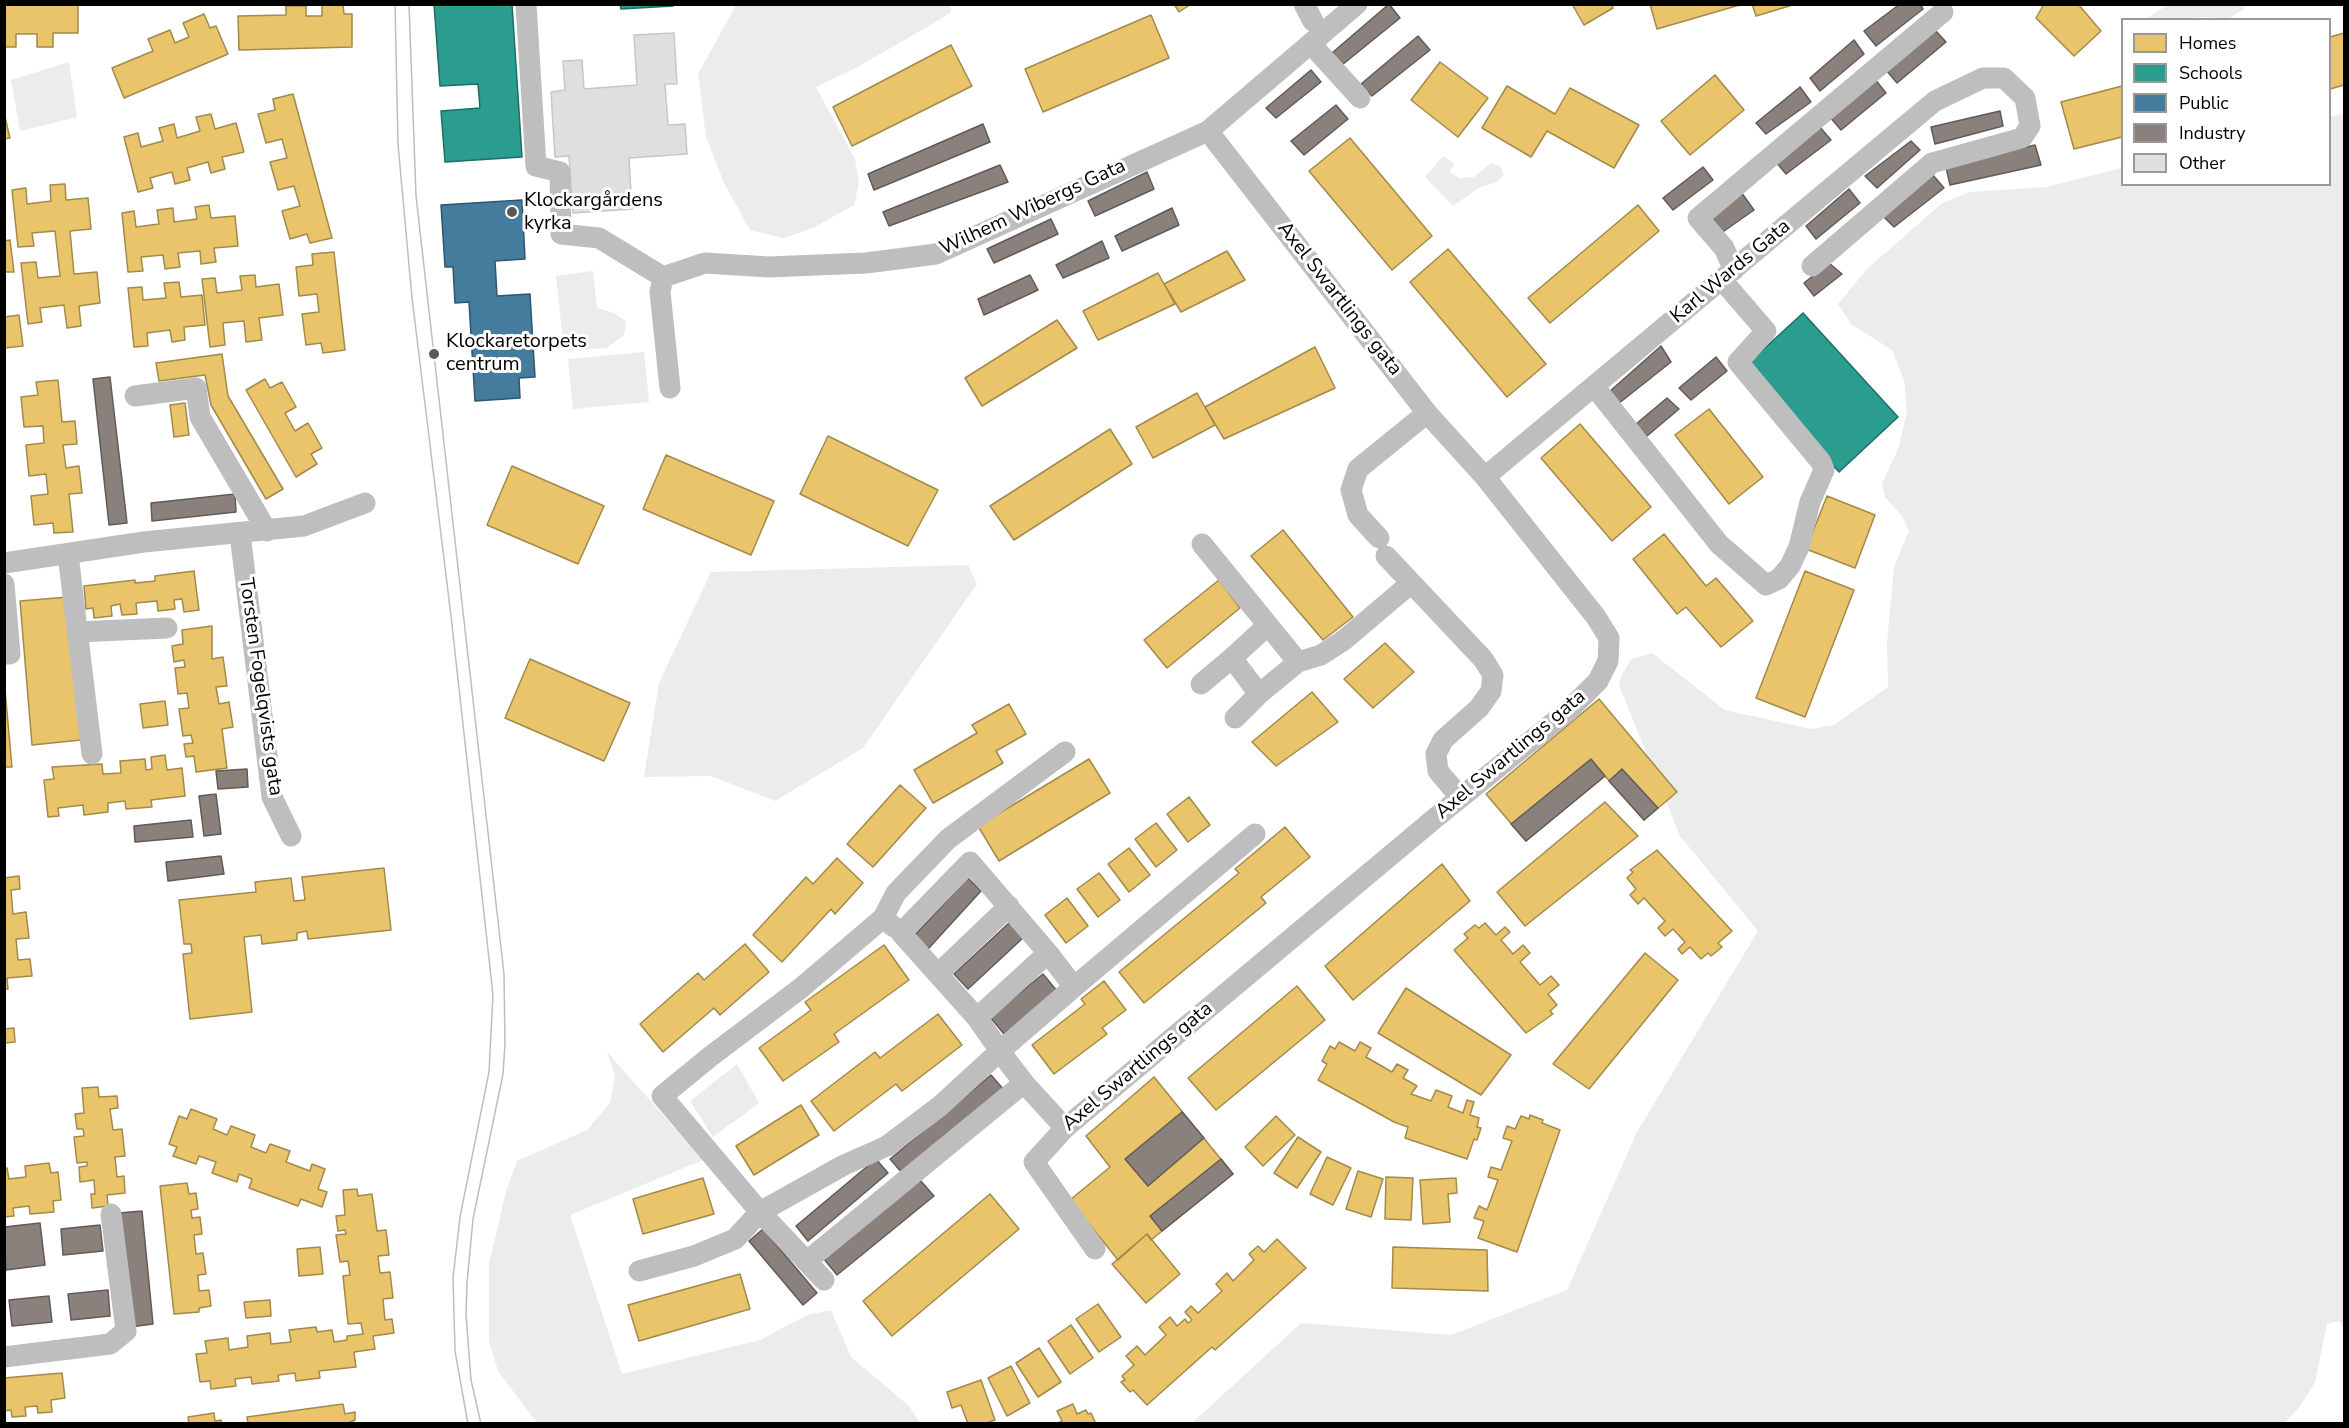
<!DOCTYPE html>
<meta charset="utf-8">
<style>
body{margin:0}
#map{position:relative;width:2349px;height:1428px;overflow:hidden;background:#fff;font-family:"Nunito Sans",sans-serif}
canvas{display:block}
.frame{position:absolute;inset:0;border:6px solid #000;pointer-events:none}
.legend{position:absolute;left:2121px;top:18px;width:210px;height:168px;box-sizing:border-box;background:#fff;border:2px solid #999;margin:0;padding:8px 10px;list-style:none;font-size:18px;color:#000}
.legend li{display:flex;align-items:center;gap:12px;height:30px}
.legend b{width:30px;border:2px solid #999}
</style>
<div id="map">
<canvas width="2349" height="1428"></canvas>
<div class="frame"></div>
<ul class="legend">
<li><b style="height:16px;background:#e9c46a"></b>Homes</li>
<li><b style="height:16px;background:#2a9d8f"></b>Schools</li>
<li><b style="height:16px;background:#457b9d"></b>Public</li>
<li><b style="height:16px;background:#8a817c"></b>Industry</li>
<li><b style="height:16px;background:#dfdfdf"></b>Other</li>
</ul>
</div>
<script>
const c = document.querySelector('canvas').getContext('2d');
c.lineJoin = 'round';
function paint(path, color) { c.fillStyle = color; c.fill(path, 'evenodd'); }
const shape = rows => new Path2D(rows.map(r => 'M' + r).join(''));
function stroke(path, color, width, dash) { c.strokeStyle = color; c.lineWidth = width; c.lineCap = dash ? 'butt' : 'round'; c.setLineDash(dash || []); c.stroke(path); }
function drawText(font, color, halo, rows, align = 'center') {
  c.font = font + ' "Nunito Sans",sans-serif'; c.lineWidth = 6; c.setLineDash([]); c.textBaseline = 'middle'; c.strokeStyle = halo; c.fillStyle = color; for (const [text, x, y, turn = 0] of rows) {
    c.save(); c.translate(x, y); c.rotate((+turn || 0) * Math.PI / 180); c.textAlign = isNaN(turn) ? turn : align; if (halo) c.strokeText(text, 0, 0); c.fillText(text, 0, 0); c.restore();
  }
}
paint(shape([
 [736,5,950,5,951,12,936,22,854,69,816,87,855,159,859,183,854,205,813,228,784,238,750,230,724,183,706,137,698,74],
 [2242,5,2245,8,2228,19,2208,17,2146,19,2167,5],
 [69,62,77,117,20,131,11,80],
 [2344,113,2344,1329,2339,1321,2327,1324,2315,1382,2301,1405,2284,1424,1191,1424,1301,1323,1451,1335,1567,1290,1637,1132,1758,931,1680,836,1619,685,1621,677,1631,659,1652,653,1725,710,1811,729,1834,725,1888,687,1887,643,1894,567,1909,531,1902,516,1885,497,1882,484,1898,449,1907,412,1904,380,1892,350,1851,324,1838,304,1867,269,1941,204,1969,192,2046,187,2122,168,2122,184,2330,184,2330,117],
 [1443,156,1454,163,1450,172,1459,178,1474,177,1491,163,1500,166,1504,175,1495,183,1480,187,1453,206,1425,177],
 [593,271,597,308,614,313,626,321,624,335,607,348,564,351,556,276],
 [644,352,649,402,573,409,568,359],
 [968,565,977,584,863,748,775,801,711,776,644,777,659,683,711,572],
 [607,1052,703,1160,570,1215,622,1374,760,1340,807,1315,831,1310,851,1357,909,1406,920,1423,537,1423,498,1371,489,1341,489,1264,506,1191,517,1161,587,1130,610,1103,615,1075],
 [737,1064,759,1103,713,1137,690,1101]
]), '#ececec');
const homes = shape([
 [4,4,78,4,78,33,53,33,53,47,37,47,37,34,16,34,16,47,4,47,4,4],
 [322,4,343,4,344,14,352,14,352,47,239,50,238,16,286,15,286,6,306,6,306,16,322,16,322,4],
 [1174,4,1191,4,1179,12,1174,4],
 [1572,4,1611,4,1613,8,1584,25,1572,4],
 [1650,4,1743,4,1657,29,1650,4],
 [1752,4,1796,4,1756,16,1752,4],
 [2044,4,2078,4,2101,31,2074,56,2036,18,2044,4],
 [204,14,210,28,216,26,228,54,124,98,112,68,153,51,148,39,170,30,175,43,189,37,183,23,204,14],
 [1151,15,1169,58,1043,112,1025,69,1151,15],
 [2344,33,2344,85,2330,89,2330,37,2344,33],
 [951,45,972,86,852,146,833,107,951,45],
 [1440,62,1488,98,1458,137,1411,100,1440,62],
 [1715,75,1744,110,1690,155,1661,121,1715,75],
 [1507,86,1555,114,1570,88,1639,125,1614,168,1547,131,1531,157,1482,128,1507,86],
 [2122,86,2122,137,2074,149,2061,102,2122,86],
 [293,94,332,238,310,243,307,234,290,239,282,211,300,206,294,186,278,190,270,162,287,158,282,139,266,143,258,114,275,110,273,99,293,94],
 [4,113,10,138,4,139,4,113],
 [211,114,215,129,236,123,244,152,222,157,225,169,211,173,208,162,187,168,190,180,175,184,172,172,150,178,153,188,138,192,124,137,138,133,141,147,163,141,159,128,174,124,177,138,200,131,196,117,211,114],
 [1350,138,1432,236,1392,270,1309,171,1350,138],
 [65,184,66,200,88,198,91,229,70,231,74,274,97,272,100,303,79,306,81,326,67,328,64,305,40,308,42,322,28,324,21,263,36,262,38,278,60,276,55,231,32,233,34,246,18,247,12,190,26,188,27,204,51,201,50,185,65,184],
 [209,205,211,218,235,216,238,246,214,248,216,262,201,264,200,251,178,253,180,267,165,269,163,255,141,257,143,271,128,272,122,213,134,211,136,227,159,224,157,210,173,208,174,222,197,219,195,207,209,205],
 [1638,205,1659,231,1550,323,1528,298,1638,205],
 [10,240,14,272,4,272,4,241,10,240],
 [1448,249,1546,364,1507,397,1410,282,1448,249],
 [1227,251,1245,280,1181,312,1164,284,1227,251],
 [334,252,345,350,323,353,321,343,306,345,302,314,319,312,317,294,299,296,296,267,313,265,312,254,334,252],
 [1158,273,1175,304,1098,340,1083,311,1158,273],
 [255,275,256,287,279,284,283,315,259,318,262,340,246,342,244,321,223,323,225,345,210,347,202,279,215,278,217,293,242,290,240,276,255,275],
 [179,282,181,297,202,295,205,325,184,327,185,340,172,342,170,330,147,333,148,346,134,347,128,288,142,287,143,300,166,298,164,283,179,282],
 [19,315,23,346,4,348,4,317,19,315],
 [1057,320,1077,348,982,406,965,378,1057,320],
 [1315,347,1335,388,1224,439,1205,407,1315,347],
 [222,354,228,396,283,489,266,499,211,405,205,375,159,381,156,363,222,354],
 [265,379,270,388,282,382,296,407,285,413,295,431,308,423,322,448,311,454,317,464,296,477,246,390,265,379],
 [58,380,62,422,75,421,77,444,63,445,66,468,79,466,82,493,69,494,73,532,54,533,53,523,34,525,31,496,48,494,46,474,29,476,26,445,44,443,43,426,24,427,21,397,38,395,36,382,58,380],
 [1197,393,1215,425,1153,458,1136,427,1197,393],
 [185,403,189,435,174,437,170,405,185,403],
 [1709,409,1763,477,1729,504,1675,435,1709,409],
 [1580,424,1651,507,1612,541,1541,458,1580,424],
 [1110,429,1132,464,1014,540,990,506,1110,429],
 [828,436,938,490,908,546,800,494,828,436],
 [666,455,774,501,751,555,643,509,666,455],
 [512,466,604,506,578,564,487,525,512,466],
 [1827,496,1875,515,1855,568,1806,549,1827,496],
 [1283,530,1353,617,1323,640,1251,556,1283,530],
 [1664,534,1706,586,1716,578,1753,621,1721,647,1686,607,1677,614,1633,559,1664,534],
 [194,571,199,610,184,612,182,599,174,600,175,609,158,611,157,601,136,603,137,614,122,615,120,604,111,606,112,616,94,618,93,608,86,609,84,586,135,580,135,583,155,581,155,576,194,571],
 [1805,571,1854,590,1805,717,1756,698,1805,571],
 [1219,580,1240,608,1167,668,1144,640,1219,580],
 [68,597,81,740,32,745,20,601,68,597],
 [212,626,212,659,223,657,227,686,216,687,219,704,229,702,233,727,222,729,227,768,196,772,194,756,186,757,184,744,193,743,191,735,183,736,179,709,189,708,187,693,178,694,175,668,185,667,184,660,174,662,172,646,183,644,182,630,212,626],
 [1385,643,1414,672,1373,708,1344,679,1385,643],
 [530,659,630,703,604,761,505,718,530,659],
 [4,679,12,767,4,767,4,679],
 [1312,692,1338,722,1276,766,1252,742,1312,692],
 [1599,699,1677,792,1644,820,1605,776,1526,841,1486,794,1599,699],
 [165,701,168,725,143,728,140,704,165,701],
 [1009,704,1026,734,996,751,1003,763,933,803,914,770,977,733,972,725,1009,704],
 [165,755,167,770,182,768,185,796,151,800,152,807,126,809,125,801,108,803,108,812,84,815,83,805,58,808,59,816,48,817,44,780,54,779,52,767,102,764,103,774,121,773,120,761,145,759,146,770,152,769,151,757,165,755],
 [1089,759,1110,793,999,861,978,826,1089,759],
 [900,785,926,808,873,867,847,844,900,785],
 [1189,797,1210,825,1188,842,1167,814,1189,797],
 [1605,802,1638,836,1525,926,1497,892,1605,802],
 [1156,823,1177,850,1156,867,1135,839,1156,823],
 [1285,827,1310,857,1261,897,1266,903,1144,1003,1119,972,1239,873,1235,869,1285,827],
 [1129,848,1150,875,1129,892,1108,864,1129,848],
 [1657,850,1732,931,1718,943,1722,947,1711,956,1708,953,1701,959,1690,947,1682,954,1678,949,1685,942,1673,929,1665,936,1658,928,1665,921,1644,898,1638,904,1630,895,1636,889,1627,878,1633,872,1630,870,1657,850],
 [837,858,863,883,835,914,831,909,782,962,753,935,806,877,813,884,837,858],
 [1442,864,1470,901,1353,1000,1325,966,1442,864],
 [384,868,391,930,308,939,307,931,297,933,297,940,262,944,261,935,244,937,252,1012,190,1019,183,954,192,953,191,944,184,944,179,900,256,892,255,882,291,878,294,901,305,900,302,877,384,868],
 [1099,873,1120,900,1098,917,1077,889,1099,873],
 [19,876,20,889,11,890,13,914,26,912,29,938,16,939,18,960,30,959,32,976,7,978,8,989,4,989,4,878,19,876],
 [1067,898,1088,926,1066,943,1045,915,1067,898],
 [1485,923,1496,935,1505,927,1510,932,1501,940,1513,954,1523,945,1530,953,1520,962,1540,985,1551,976,1559,985,1548,994,1557,1005,1550,1011,1553,1014,1526,1033,1454,950,1468,938,1464,934,1475,925,1479,928,1485,923],
 [745,944,769,972,720,1015,714,1008,663,1052,640,1024,698,973,704,980,745,944],
 [884,945,909,980,834,1034,839,1042,783,1081,759,1048,811,1010,805,1002,884,945],
 [1645,953,1678,980,1589,1089,1553,1064,1645,953],
 [1104,981,1126,1010,1102,1028,1107,1034,1054,1074,1032,1045,1085,1004,1081,999,1104,981],
 [1297,986,1325,1020,1216,1110,1188,1078,1297,986],
 [1406,988,1511,1055,1481,1095,1378,1033,1406,988],
 [938,1014,962,1045,902,1091,896,1084,834,1131,811,1101,875,1052,880,1058,938,1014],
 [14,1028,15,1042,5,1043,4,1058,4,1029,14,1028],
 [1339,1042,1355,1051,1360,1042,1371,1048,1366,1057,1392,1072,1397,1064,1408,1070,1403,1078,1417,1086,1411,1094,1431,1101,1436,1090,1452,1096,1448,1107,1463,1113,1467,1100,1474,1102,1470,1115,1479,1118,1477,1127,1481,1128,1477,1140,1474,1139,1467,1159,1405,1138,1408,1127,1394,1122,1318,1080,1327,1064,1322,1061,1330,1046,1335,1049,1339,1042],
 [1154,1077,1233,1174,1151,1240,1147,1234,1118,1260,1070,1200,1110,1167,1086,1136,1154,1077],
 [98,1087,99,1097,117,1096,118,1108,110,1109,113,1130,122,1129,125,1156,115,1157,117,1177,124,1176,125,1193,107,1195,108,1206,92,1208,91,1194,95,1194,94,1180,80,1182,79,1167,87,1166,87,1162,77,1163,74,1137,84,1136,83,1129,77,1129,75,1114,84,1113,82,1088,98,1087],
 [801,1105,819,1135,754,1175,736,1146,801,1105],
 [191,1109,217,1119,213,1129,227,1135,231,1126,255,1135,251,1147,266,1153,270,1144,290,1151,286,1162,310,1171,312,1164,325,1169,318,1189,327,1192,322,1207,301,1199,298,1206,249,1188,252,1179,239,1174,237,1182,212,1173,216,1162,199,1156,196,1164,173,1156,177,1147,169,1144,179,1116,187,1119,191,1109],
 [1530,1115,1543,1120,1542,1123,1560,1130,1517,1252,1478,1238,1484,1221,1474,1218,1479,1206,1487,1210,1498,1180,1488,1177,1491,1167,1501,1170,1512,1141,1503,1138,1507,1126,1515,1129,1521,1116,1529,1119,1530,1115],
 [1276,1116,1295,1135,1263,1166,1245,1147,1276,1116],
 [1298,1137,1321,1152,1297,1188,1274,1173,1298,1137],
 [1327,1157,1351,1168,1333,1205,1310,1194,1327,1157],
 [49,1163,51,1173,58,1172,61,1200,53,1201,54,1212,30,1214,29,1206,13,1208,14,1216,4,1217,4,1168,7,1168,9,1179,26,1177,25,1166,49,1163],
 [1358,1171,1383,1179,1371,1217,1346,1209,1358,1171],
 [1386,1177,1413,1178,1411,1220,1385,1219,1386,1177],
 [703,1178,714,1214,643,1234,633,1199,703,1178],
 [1456,1178,1457,1193,1448,1194,1450,1222,1423,1224,1420,1180,1456,1178],
 [187,1183,189,1194,196,1193,198,1209,191,1210,192,1218,200,1217,202,1234,194,1235,196,1254,203,1253,206,1274,198,1275,199,1291,209,1290,211,1306,199,1308,199,1312,174,1314,160,1186,187,1183],
 [357,1189,358,1196,372,1194,377,1231,386,1230,389,1255,378,1256,380,1273,390,1272,393,1298,383,1299,385,1320,392,1319,394,1333,373,1336,375,1349,354,1352,356,1367,319,1371,320,1378,296,1381,295,1373,278,1375,279,1381,252,1384,251,1377,235,1379,236,1386,211,1389,210,1381,200,1382,196,1354,207,1353,205,1341,228,1338,229,1350,248,1347,247,1336,270,1333,271,1344,291,1342,289,1330,316,1327,317,1332,332,1330,334,1342,347,1340,347,1336,363,1334,361,1323,348,1324,343,1276,350,1275,348,1261,340,1262,336,1235,346,1234,345,1230,338,1231,336,1216,345,1215,343,1190,357,1189],
 [990,1194,1019,1229,892,1336,863,1301,990,1194],
 [1147,1234,1180,1274,1146,1303,1112,1264,1147,1234],
 [1277,1239,1306,1268,1215,1350,1212,1347,1147,1405,1133,1390,1130,1392,1121,1382,1125,1380,1122,1376,1134,1365,1126,1356,1137,1346,1145,1355,1166,1335,1159,1327,1170,1317,1177,1326,1185,1319,1188,1323,1192,1320,1185,1312,1191,1306,1198,1313,1222,1291,1216,1284,1227,1273,1233,1281,1254,1260,1249,1254,1258,1246,1264,1252,1277,1239],
 [320,1247,323,1274,299,1276,297,1249,320,1247],
 [1393,1247,1487,1250,1488,1291,1392,1288,1393,1247],
 [740,1274,750,1309,639,1341,628,1305,740,1274],
 [270,1300,271,1316,246,1318,244,1302,270,1300],
 [1098,1304,1121,1337,1099,1352,1076,1319,1098,1304],
 [1071,1325,1093,1358,1070,1374,1048,1341,1071,1325],
 [1039,1348,1061,1382,1038,1397,1016,1363,1039,1348],
 [1011,1366,1030,1403,1007,1416,988,1378,1011,1366],
 [62,1373,65,1398,51,1400,52,1412,38,1413,37,1406,25,1407,26,1416,12,1417,11,1410,4,1411,4,1378,62,1373],
 [981,1380,995,1420,984,1424,968,1424,961,1405,952,1408,947,1392,981,1380],
 [343,1404,345,1414,355,1412,355,1420,345,1424,248,1424,247,1417,343,1404],
 [1073,1404,1077,1414,1086,1410,1088,1414,1091,1413,1096,1424,1056,1424,1062,1421,1057,1411,1073,1404],
 [214,1413,215,1421,221,1420,222,1424,189,1424,188,1417,214,1413]
]);
paint(homes, '#e9c46a');
stroke(homes, '#a3894a', 1.5);
const schools = shape([
 [434,4,512,4,522,157,445,162,441,111,480,108,478,84,440,86,434,4],
 [620,4,673,4,673,6,621,9,620,4],
 [1803,313,1898,417,1839,472,1743,368,1803,313]
]);
paint(schools, '#2a9d8f');
stroke(schools, '#1d6e64', 1.5);
const public = shape([
 [522,200,525,259,495,261,497,296,530,294,535,377,519,378,520,398,475,401,469,302,455,303,453,267,445,267,441,205,522,200]
]);
paint(public, '#457b9d');
stroke(public, '#30566e', 1.5);
const industry = shape([
 [1389,4,1400,18,1342,65,1332,53,1389,4],
 [1900,4,1920,4,1923,9,1876,46,1864,31,1900,4],
 [1934,29,1946,42,1897,83,1886,70,1934,29],
 [1418,36,1430,50,1372,96,1361,84,1418,36],
 [1854,40,1864,54,1820,91,1810,78,1854,40],
 [1311,70,1321,82,1276,118,1266,108,1311,70],
 [1874,78,1886,93,1841,130,1829,116,1874,78],
 [1800,87,1811,102,1766,134,1756,123,1800,87],
 [1336,105,1348,119,1304,155,1291,141,1336,105],
 [2000,111,2003,126,1935,144,1931,127,2000,111],
 [983,124,990,142,874,190,868,174,983,124],
 [1819,126,1831,140,1786,174,1776,162,1819,126],
 [1911,141,1920,150,1877,188,1865,176,1911,141],
 [2035,145,2041,165,1950,185,1946,167,2035,145],
 [1000,165,1008,182,889,226,883,212,1000,165],
 [1703,167,1713,180,1673,210,1663,198,1703,167],
 [1147,172,1154,189,1095,216,1088,201,1147,172],
 [1932,174,1944,188,1894,227,1883,216,1932,174],
 [1849,189,1860,203,1816,239,1806,226,1849,189],
 [1741,192,1754,210,1717,236,1705,219,1741,192],
 [1172,208,1179,225,1122,251,1115,236,1172,208],
 [1051,219,1058,234,994,263,987,249,1051,219],
 [1102,241,1109,258,1063,278,1056,265,1102,241],
 [1829,263,1842,274,1814,296,1804,283,1829,263],
 [1030,275,1038,290,984,315,978,299,1030,275],
 [1661,346,1671,362,1618,404,1609,392,1661,346],
 [1716,357,1727,371,1691,400,1679,388,1716,357],
 [110,377,127,523,109,525,93,379,110,377],
 [1667,398,1679,409,1647,436,1636,424,1667,398],
 [235,494,236,512,152,521,151,503,235,494],
 [1591,759,1605,776,1526,841,1511,824,1591,759],
 [247,769,248,787,218,789,216,771,247,769],
 [1622,769,1658,808,1644,820,1609,781,1622,769],
 [216,794,221,834,204,836,199,796,216,794],
 [191,820,193,837,135,842,134,826,191,820],
 [221,856,224,874,168,881,166,862,221,856],
 [968,878,981,891,928,949,914,936,968,878],
 [1010,922,1024,937,968,989,954,974,1010,922],
 [1043,974,1057,991,1004,1034,990,1017,1043,974],
 [991,1075,1004,1090,903,1174,890,1159,991,1075],
 [1182,1112,1204,1138,1148,1186,1125,1159,1182,1112],
 [876,1159,888,1173,808,1241,796,1226,876,1159],
 [1221,1159,1233,1174,1162,1231,1150,1216,1221,1159],
 [920,1180,934,1196,837,1275,824,1259,920,1180],
 [142,1211,153,1324,130,1327,119,1213,142,1211],
 [40,1223,45,1265,6,1270,4,1227,40,1223],
 [100,1225,103,1251,63,1255,61,1229,100,1225],
 [763,1229,817,1293,803,1305,749,1241,763,1229],
 [108,1290,110,1316,71,1320,68,1294,108,1290],
 [49,1296,52,1322,12,1326,9,1300,49,1296]
]);
paint(industry, '#8a817c');
stroke(industry, '#615a57', 1.5);
const building = shape([
 [674,33,677,84,665,84,668,125,685,124,687,154,629,158,632,209,573,213,569,156,555,157,551,92,565,90,563,61,582,60,584,89,637,85,634,35,674,33]
]);
paint(building, '#dfdfdf');
stroke(building, '#c7c7c7', 1.5);
stroke(shape([
 [526,4,536,166,560,172,561,234,599,238,663,277],
 [1304,4,1313,21],
 [1311,44,1360,98],
 [1734,270,1724,248,1698,218,1943,12],
 [1594,386,1719,544,1766,585,1779,579,1790,566,1799,547,1810,502,1824,470,1821,462,1738,362,1766,331,1722,280],
 [670,388,660,292,663,277,705,263,769,267,866,263,936,254,1208,131,1357,4],
 [135,396,196,388,200,417,267,531],
 [1485,477,1935,101,1983,78,2004,78,2025,98,2030,126,2022,138,1932,163,1812,266],
 [240,534,272,797,291,836],
 [1379,538,1358,515,1351,490,1358,469,1427,413],
 [1202,544,1298,662,1321,655,1344,640,1410,584],
 [68,554,92,754],
 [1386,556,1483,659,1493,675,1491,691,1479,708,1443,740,1436,754,1438,771,1460,797],
 [4,563,144,542,304,526,365,503],
 [4,584,10,654,4,654],
 [77,632,167,628],
 [1232,658,1268,625],
 [1201,684,1232,658,1259,694,1298,662],
 [1235,718,1259,694],
 [894,927,883,918,896,893,948,839,1065,752],
 [939,973,1009,906],
 [1074,987,1255,834],
 [977,1018,1048,953],
 [1095,1249,1034,1162,1065,1128,1434,819,1568,711,1598,681,1608,661,1609,638,1596,617,1485,477,1427,413,1208,131],
 [807,1261,1024,1083],
 [639,1271,694,1256,735,1239,760,1212,662,1096,711,1056,801,988,883,918],
 [824,1280,760,1212,844,1165,887,1146,940,1106,1000,1051,1074,987,1048,953,970,862,901,933,977,1018,1000,1051,1011,1066,1024,1083,1065,1128],
 [4,1357,110,1344,126,1331,111,1214]
]), '#bebebe', 21);
stroke(shape([
 [395,4,398,144,412,298,451,616,493,995,489,1072,460,1217,453,1278,455,1351,468,1424],
 [409,4,416,196,504,974,505,1044,503,1074,473,1219,467,1283,466,1315,471,1380,481,1424]
]), '#bebebe', 1.5);
for (const [x, y, r, color] of [
 [512,212,6,"#595959"],
 [434,354,6,"#595959"]
]) { const dot = new Path2D(); dot.arc(x, y, r, 0, 2 * Math.PI); c.fillStyle = color; c.fill(dot); stroke(dot, '#fff', 2); }
drawText('20px', '#000', '#fff', [
 ["Klockargårdens",524,201],
 ["kyrka",524,224],
 ["Klockaretorpets",446,342],
 ["centrum",446,365]
], 'left');
drawText('20px', '#000', '#fff', [
 ["Wilhem Wibergs Gata",1033,208,-25],
 ["Karl Wards Gata",1731,272,-40],
 ["Axel Swartlings gata",1339,299,52],
 ["Torsten Fogelqvists gata",260,687,82],
 ["Axel Swartlings gata",1511,755,-40],
 ["Axel Swartlings gata",1138,1067,-40]
]);
</script>
